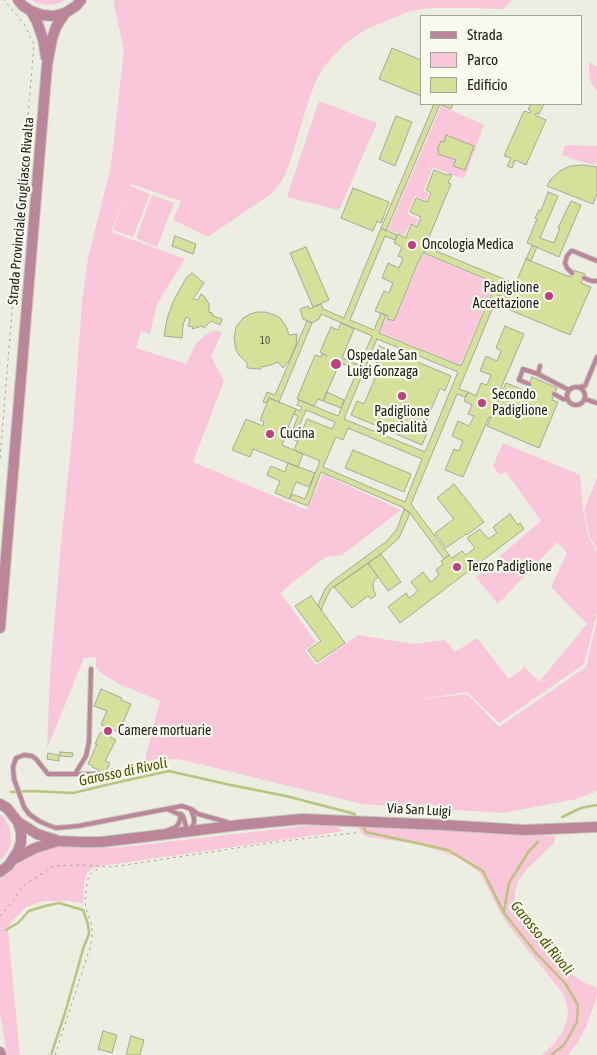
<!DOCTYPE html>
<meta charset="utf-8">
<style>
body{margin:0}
#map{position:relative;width:597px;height:1055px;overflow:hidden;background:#ebeee0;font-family:"Asap Condensed",sans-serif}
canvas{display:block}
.legend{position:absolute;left:420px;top:15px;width:162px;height:90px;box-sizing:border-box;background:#f8fbed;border:1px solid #a2a499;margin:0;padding:6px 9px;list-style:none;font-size:15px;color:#20211c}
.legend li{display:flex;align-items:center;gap:10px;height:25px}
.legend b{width:25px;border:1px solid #a2a499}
</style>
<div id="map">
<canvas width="597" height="1055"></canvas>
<ul class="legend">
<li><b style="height:6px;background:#bb869a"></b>Strada</li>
<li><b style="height:14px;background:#fac6d9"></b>Parco</li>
<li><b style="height:14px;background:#d5e098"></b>Edificio</li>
</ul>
</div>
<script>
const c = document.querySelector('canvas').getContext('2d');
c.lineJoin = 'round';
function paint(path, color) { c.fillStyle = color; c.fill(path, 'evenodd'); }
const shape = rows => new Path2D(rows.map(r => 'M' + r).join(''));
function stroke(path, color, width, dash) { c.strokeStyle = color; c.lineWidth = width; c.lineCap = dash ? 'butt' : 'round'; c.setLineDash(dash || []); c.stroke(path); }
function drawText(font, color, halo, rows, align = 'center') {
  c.font = font + ' "Asap Condensed",sans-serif'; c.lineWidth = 4.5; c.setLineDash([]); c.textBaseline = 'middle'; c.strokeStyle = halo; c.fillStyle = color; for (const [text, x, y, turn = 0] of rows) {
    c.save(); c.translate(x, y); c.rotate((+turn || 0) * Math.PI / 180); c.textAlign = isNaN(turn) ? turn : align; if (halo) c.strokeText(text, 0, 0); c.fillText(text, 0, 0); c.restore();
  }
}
paint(shape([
 [32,0,66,0,57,4,47,5,37,3],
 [115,0,512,0,503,9,477,8,430,8,410,11,367,29,347,42,325,65,317,79,310,96,289,165,282,181,271,194,208,237,173,220,181,201,131,184,111,232,185,259,157,304,150,334,141,331,136,348,186,364,196,344,204,336,210,332,215,330,222,333,211,356,224,381,193,462,307,510,323,474,401,510,342,555,326,557,294,581,275,598,281,594,316,642,305,650,316,665,358,635,414,644,445,640,455,652,477,638,509,679,525,667,539,682,587,624,551,587,567,553,557,542,498,604,476,577,541,521,506,472,500,475,493,466,503,443,580,475,583,510,589,538,597,552,597,613,584,664,499,723,467,692,415,700,467,694,499,727,586,667,597,621,597,791,576,799,503,813,362,804,179,759,154,760,144,763,160,701,119,684,104,675,99,671,96,666,96,657,84,658,47,749,50,675,61,544,73,427,82,302,88,258,111,166,124,50,114,5],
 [589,62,597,67,597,91,592,85,590,80,589,72],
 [319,101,377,123,339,210,287,197],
 [441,106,484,125,464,179,433,167,423,191,429,193,426,200,415,196,407,214,418,219,416,225,410,223,404,235,388,230],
 [565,145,597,146,597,161,595,165,579,161,562,155],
 [130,186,150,194,133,237,113,230],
 [152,195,174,203,157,247,136,238],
 [424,254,495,283,460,365,380,332,386,319,394,322,420,261,421,261],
 [597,478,597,550,590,537,584,510],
 [0,814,3,816,8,824,11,834,11,843,7,853,0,860],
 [321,824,335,826,344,831,101,866,92,868,87,873,84,883,83,903,68,901,44,901,26,907,11,922,8,931,20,1055,7,1055,0,1012,0,879,28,855,55,846,104,848,123,847],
 [358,824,556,836,553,844,527,869,518,881,515,892,514,903,518,915,526,927,568,972,585,983,596,987,597,991,596,999,587,1025,578,1042,568,1055,542,1055,552,1046,562,1033,567,1020,568,1011,566,1001,562,992,511,929,499,910,480,873,459,858,440,851,418,844,368,837,362,834,359,829]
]), '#fac6d9');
stroke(shape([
 [11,792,33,791,73,793,119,782,169,771,226,784,286,796,355,814],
 [562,817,581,808,597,805],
 [362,825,366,832,448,850,483,871,504,913,536,953,565,983,578,1005,577,1022,564,1045,551,1055],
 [504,911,509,883,529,851,538,842],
 [6,930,18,923,29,911,45,906,59,903,83,910,88,924,89,934,84,946,65,1013,51,1055]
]), '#b9c47d', 2.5);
const building = shape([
 [392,48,421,60,421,96,379,79,392,48],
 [434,104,440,104,386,231,381,228,434,104],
 [439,104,453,104,451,109,439,104],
 [531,104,544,104,539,114,536,113,535,115,546,120,526,165,515,160,512,168,507,166,511,158,504,156,524,111,530,113,531,111,528,109,531,104],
 [396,116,412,122,395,166,379,159,396,116],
 [446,135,474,146,465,170,453,166,456,160,438,154,439,151,437,150,441,141,444,142,446,135],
 [583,165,597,167,597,194,593,204,547,186,551,179,560,171,570,166,583,165],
 [434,170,447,175,448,174,452,175,448,183,451,184,429,237,430,238,420,260,419,260,394,321,387,319,388,316,375,311,384,291,389,293,393,283,382,278,388,263,399,268,403,258,398,256,402,247,394,243,398,234,406,238,411,224,417,227,421,217,410,212,416,198,427,202,431,193,426,190,434,170],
 [353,188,389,202,381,223,377,221,373,231,341,218,353,188],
 [548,192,558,196,540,238,554,243,560,228,558,228,571,201,581,205,559,257,527,243,537,219,535,218,539,210,541,211,548,192],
 [381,228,397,235,395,240,385,236,350,320,374,330,381,313,386,315,379,333,461,366,496,283,424,253,426,247,509,281,505,290,512,293,509,299,498,295,459,389,468,392,465,397,457,394,411,504,449,555,444,559,410,513,402,507,321,472,308,506,290,499,292,494,305,499,320,461,294,450,307,419,332,429,335,422,306,410,297,431,293,429,298,416,294,414,296,409,300,411,302,407,297,405,299,400,338,416,372,336,321,314,319,319,312,323,303,319,300,309,308,306,309,309,321,304,323,309,344,318,381,228],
 [377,339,458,372,425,452,344,419,377,339],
 [348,428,422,459,405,502,323,467,336,437,343,440,348,428],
 [175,236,196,244,193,254,172,246,175,236],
 [532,246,537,247,531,261,526,259,532,246],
 [306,247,329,300,313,307,290,253,306,247],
 [526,259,570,277,573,270,585,274,581,283,591,287,570,335,505,308,526,259],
 [192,273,204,283,193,299,198,300,201,294,204,296,209,304,209,312,212,313,213,316,222,319,220,325,211,321,204,328,202,326,192,329,193,327,188,326,190,319,186,317,183,325,182,338,164,336,167,319,173,302,185,280,189,275,190,275,192,273],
 [258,312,265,312,275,315,280,318,286,326,289,335,297,334,296,345,290,359,283,368,278,362,271,365,261,367,261,369,247,368,247,363,239,355,236,350,234,338,236,327,243,318,250,314,258,312],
 [307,321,312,323,279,402,269,398,267,403,263,402,267,392,275,395,307,321],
 [341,323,354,329,342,358,359,365,357,370,340,362,323,401,318,399,314,406,297,399,315,355,321,357,322,354,327,356,320,352,331,327,338,330,341,323],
 [505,326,524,334,498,395,500,396,490,418,489,417,463,477,445,470,454,449,459,451,463,441,452,436,458,421,469,426,474,416,468,414,472,405,464,401,468,392,476,396,481,383,487,385,491,375,480,371,486,356,497,361,501,351,496,348,505,326],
 [379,346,451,376,445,391,440,388,423,429,428,431,422,445,351,415,357,401,364,404,381,364,373,361,379,346],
 [532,377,557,388,552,400,558,402,539,448,487,426,506,383,526,391,532,377],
 [327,392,344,400,341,408,323,401,327,392],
 [269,398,296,409,288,427,301,432,297,441,285,436,282,445,303,454,298,467,253,449,250,457,232,450,246,419,263,426,264,422,260,420,269,398],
 [353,450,411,474,404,492,345,468,353,450],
 [288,463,315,473,309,487,296,482,289,499,275,493,280,481,267,475,271,466,285,472,288,463],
 [454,484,484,522,467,535,466,534,446,548,435,533,454,519,437,498,454,484],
 [404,509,410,513,399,538,381,554,331,589,328,594,321,610,318,605,325,589,330,583,387,541,397,529,404,509],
 [510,514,518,525,520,523,524,529,400,623,388,607,406,593,409,598,418,591,411,582,423,572,431,582,439,575,436,570,443,564,441,561,444,559,449,555,452,558,462,551,466,555,475,548,467,538,480,529,488,539,497,533,493,527,510,514],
 [381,554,401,582,388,591,368,563,381,554],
 [368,563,378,577,374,581,373,584,374,591,376,595,371,599,368,596,352,608,334,587,368,563],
 [311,596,345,643,317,662,308,650,321,641,295,606,311,596],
 [101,689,122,698,121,700,131,704,119,732,113,730,110,737,116,740,105,761,110,763,105,773,92,767,93,766,88,764,97,744,95,744,100,733,102,733,105,726,101,725,107,711,94,706,101,689],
 [60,752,73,753,72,757,60,756,60,752],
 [48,753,59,755,59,761,47,759,48,753],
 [103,1031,117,1035,112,1053,98,1049,103,1031],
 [131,1036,144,1040,140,1055,126,1055,131,1036]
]);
paint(building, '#d5e098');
stroke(building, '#a5a89b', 1);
const service = shape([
 [572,273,567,268,565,263,567,256,571,251,573,251,597,261],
 [584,278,592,281,597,281],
 [540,366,538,374,569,390],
 [529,384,519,380,523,369,538,374],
 '567 396a9 9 0 1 1 18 0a9 9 0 1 1-18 0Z',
 [579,387,585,386,597,357],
 [554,394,563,399,568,399],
 [585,399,597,403],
 [91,669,89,742,86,756,75,774,48,774,36,759,32,756,24,755,16,758,13,767,14,779,24,807,29,814,39,821,48,825,56,828,78,826,182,806,191,809,198,814,227,822],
 [75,774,107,774],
 [167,809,183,816,187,830],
 [191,829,194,823,194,818,191,810],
 [168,830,176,827,179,823,181,814]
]);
const tertiary = shape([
 [18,0,22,5,31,11,42,15,54,16,65,13,76,6,81,0],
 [31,11,37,22,43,39,46,57],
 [0,628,47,65,52,39,56,27,65,13],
 [0,804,7,808,18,822,21,832,21,842,18,851,9,865,0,872],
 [18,822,37,834,59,841,81,842,101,842,143,837,239,825,302,819,444,825,524,830,597,827],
 [14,859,35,848,58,841],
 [0,1052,1,1055]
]);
stroke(service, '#c6c9bd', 6);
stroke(tertiary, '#c6c9bd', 12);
stroke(shape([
 [0,458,34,44,24,24,4,0],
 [0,916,14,900,23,886,53,866,82,865,112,867,283,841,354,833,358,831],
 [55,1055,90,948,92,937,92,925,86,909,85,900,87,884,89,875,101,867]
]), '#a0a298', 1, [2.5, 4]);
stroke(service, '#bb869a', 4);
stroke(tertiary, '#bb869a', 10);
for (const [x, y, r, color] of [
 [412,245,5,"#c43d7e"],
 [549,296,5,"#c43d7e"],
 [336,364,6,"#c43d7e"],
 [402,396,5,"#c43d7e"],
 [482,403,5,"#c43d7e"],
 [270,434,5,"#c43d7e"],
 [457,567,5,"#c43d7e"],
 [108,731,5,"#c43d7e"]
]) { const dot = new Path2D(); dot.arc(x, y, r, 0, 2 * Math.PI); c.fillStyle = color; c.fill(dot); stroke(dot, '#f8fbed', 2); }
drawText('11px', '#4d513b', null, [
 ["10",265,341]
]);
drawText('14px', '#20211c', '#f8fbed', [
 ["Strada Provinciale Grugliasco Rivalta",21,211,-85],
 ["Via San Luigi",419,810,3]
]);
drawText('14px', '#20211c', '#f8fbed', [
 ["Oncologia Medica",422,245],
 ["Padiglione",539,288,"right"],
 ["Accettazione",539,304,"right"],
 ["Ospedale San",347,356],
 ["Luigi Gonzaga",347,372],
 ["Secondo",492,395],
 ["Padiglione",492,411],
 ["Padiglione",402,412,"center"],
 ["Specialità",402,428,"center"],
 ["Cucina",280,434],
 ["Terzo Padiglione",467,567],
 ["Camere mortuarie",118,731]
], 'left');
drawText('italic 15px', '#4f5700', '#f8fbed', [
 ["Garosso di Rivoli",123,772,-12],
 ["Garosso di Rivoli",542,938,51]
]);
</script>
